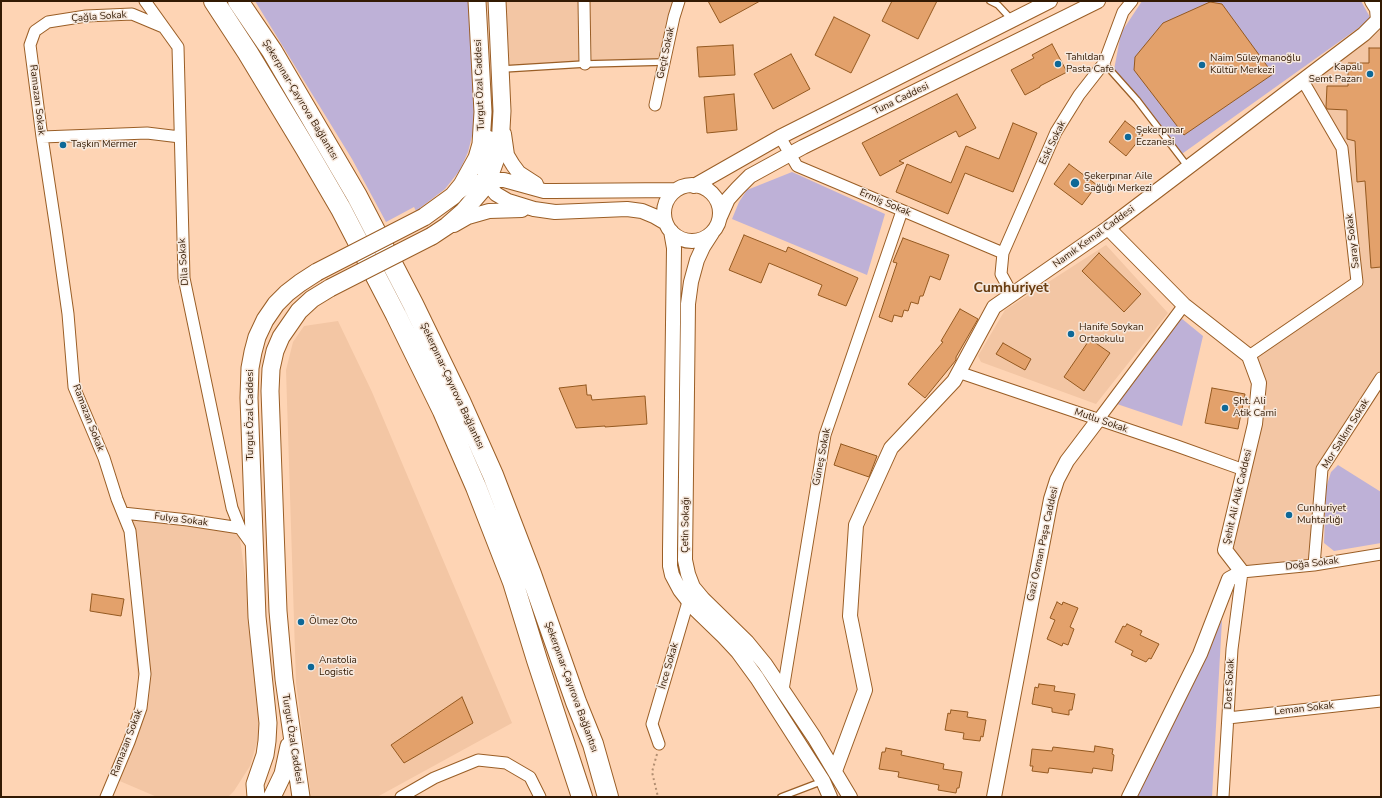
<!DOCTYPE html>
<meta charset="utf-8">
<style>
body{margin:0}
#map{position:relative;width:1382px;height:798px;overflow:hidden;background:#fed4b4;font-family:"Nunito Sans",sans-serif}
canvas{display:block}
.frame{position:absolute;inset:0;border:2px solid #331a03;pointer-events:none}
</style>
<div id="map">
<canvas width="1382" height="798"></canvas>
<div class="frame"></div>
</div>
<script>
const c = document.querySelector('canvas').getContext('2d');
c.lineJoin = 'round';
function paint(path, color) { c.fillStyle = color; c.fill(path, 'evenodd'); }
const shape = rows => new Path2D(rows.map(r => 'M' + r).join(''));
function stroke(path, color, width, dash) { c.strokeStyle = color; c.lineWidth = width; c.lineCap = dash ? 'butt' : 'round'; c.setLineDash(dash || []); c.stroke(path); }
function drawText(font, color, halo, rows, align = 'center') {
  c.font = font + ' "Nunito Sans",sans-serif'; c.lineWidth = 3; c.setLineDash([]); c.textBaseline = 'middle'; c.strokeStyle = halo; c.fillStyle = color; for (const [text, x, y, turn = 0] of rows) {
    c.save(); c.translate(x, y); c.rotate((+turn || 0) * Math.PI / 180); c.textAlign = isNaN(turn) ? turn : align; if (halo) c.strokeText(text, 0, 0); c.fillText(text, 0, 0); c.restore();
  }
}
paint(shape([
 [505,1,679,1,665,64,509,65,509,55],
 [1373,1,1381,1,1381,376,1322,468,1314,564,1242,573,1225,551,1255,425,1250,355,1357,282,1342,148,1301,82,1377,20],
 [1106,245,1168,313,1096,404,981,362,978,356,1005,310],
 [338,321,372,392,512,723,377,797,311,797,296,683,286,370,293,342,304,326],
 [128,517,154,523,186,519,238,525,253,631,261,729,250,766,234,791,228,797,157,797,115,779,129,741,139,687,134,641,135,548]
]), '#f3c6a4');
paint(shape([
 [255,1,468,1,475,104,474,128,468,152,460,170,445,189,416,211,414,207,386,222,352,159],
 [1142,1,1361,1,1371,19,1179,156,1113,75,1121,33],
 [792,172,885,214,867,275,732,219,739,202,747,190],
 [1181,318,1203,336,1182,426,1117,404],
 [1338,465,1381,492,1381,543,1334,551,1324,543,1326,488,1331,472],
 [1222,620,1212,797,1135,797,1172,720]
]), '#beb1d7');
const building = shape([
 [708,1,760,1,720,23,708,1],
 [892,1,937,1,918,39,882,21,892,1],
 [1210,2,1222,4,1273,74,1184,135,1134,70,1135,57,1163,23,1210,2],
 [834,17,870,35,851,73,815,55,834,17],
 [1052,44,1067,72,1040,86,1040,87,1025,95,1011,70,1034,58,1032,55,1052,44],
 [733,45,735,75,699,77,697,47,733,45],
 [1369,48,1381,48,1381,267,1371,268,1365,181,1357,182,1355,141,1347,139,1347,110,1327,109,1326,107,1327,86,1348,86,1348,63,1369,63,1369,48],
 [791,54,810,89,773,109,754,74,791,54],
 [734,94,737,130,707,133,704,97,734,94],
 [957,94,976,128,959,137,956,131,899,161,904,163,880,176,862,143,957,94],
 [1125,121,1143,135,1126,156,1109,142,1125,121],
 [1013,123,1037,133,1013,192,965,173,948,214,896,192,907,164,951,183,966,146,999,159,1013,123],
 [1069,164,1097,185,1082,205,1054,184,1069,164],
 [744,235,786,252,788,247,858,278,846,306,818,295,822,285,769,263,761,283,729,270,744,235],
 [903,238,949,255,940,280,930,276,923,296,920,296,918,304,911,302,908,311,904,310,902,317,894,315,892,322,879,317,897,263,893,262,903,238],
 [1099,253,1141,294,1124,312,1082,271,1099,253],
 [960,309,978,319,956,357,956,360,925,398,908,384,943,342,941,341,960,309],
 [1090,339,1110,353,1084,391,1064,377,1090,339],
 [1003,343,1031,359,1025,370,996,354,1003,343],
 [586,385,587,395,591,395,592,400,645,396,647,424,605,427,605,426,576,428,559,388,586,385],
 [1212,388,1245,394,1238,429,1205,423,1212,388],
 [841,444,877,456,869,477,834,465,841,444],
 [92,594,124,599,121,616,90,611,92,594],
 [1057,602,1062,605,1063,602,1078,608,1070,627,1074,629,1068,645,1063,643,1062,646,1047,639,1055,620,1050,618,1057,602],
 [1127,624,1142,631,1140,635,1159,644,1151,659,1149,658,1146,662,1131,655,1133,651,1115,642,1123,626,1125,627,1127,624],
 [1039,684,1055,686,1054,691,1075,694,1072,710,1069,710,1069,715,1052,712,1052,708,1032,704,1035,687,1038,688,1039,684],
 [462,697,473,723,404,763,391,745,462,697],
 [951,710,968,712,967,717,986,720,983,737,981,736,980,741,963,739,964,733,945,730,948,713,950,714,951,710],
 [1095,746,1113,749,1112,754,1114,755,1112,771,1093,768,1092,773,1049,768,1048,773,1032,771,1033,766,1030,766,1032,749,1052,751,1053,747,1094,752,1095,746],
 [886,748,902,751,901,755,944,764,943,769,962,772,959,788,957,788,956,793,938,790,939,785,898,777,899,772,879,769,882,752,885,752,886,748]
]);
paint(building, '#e3a16b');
stroke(building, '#945920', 1);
const service = shape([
 [990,1,998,5,1012,20],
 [1104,63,1137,100,1188,167],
 [503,69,585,64,664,62],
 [781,797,823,781]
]);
const minor = shape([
 [145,1,178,47,184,278,232,508,240,528,253,546],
 [584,1,585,64],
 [655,105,674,17,679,1],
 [42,137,147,133,180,137],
 [780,137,797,166,1003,253],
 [1012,294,1001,274,1003,253,1056,132,1079,95,1104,63,1123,12,1132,1],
 [1249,356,1357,282,1342,148,1303,81],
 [958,372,1177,446,1244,470],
 [1098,420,1184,305],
 [123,513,188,520,240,528],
 [1314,565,1322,469,1381,378],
 [783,690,825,435,902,211],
 [1228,718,1381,701],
 [659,744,652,724,690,595],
 [106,797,129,742,141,708,145,674,130,531,117,499,104,458,74,387,68,314,56,229,42,137,30,45,35,31,48,22,86,16,132,14,163,27],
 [401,797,434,778,478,760,506,763,530,777,540,797],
 [1223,797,1232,649,1242,572,1314,565,1381,554]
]);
const tertiary = shape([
 [504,134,507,155,513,165,519,173,536,184],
 [489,138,484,169,485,175,491,188,496,194,508,201,534,209,555,212,627,209,642,211,654,216,666,223],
 '664 213a28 28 0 1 1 56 0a28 28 0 1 1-56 0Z',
 [694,186,780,137,1050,1],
 [456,194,469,185,477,182,496,180,504,180,544,191,554,191,676,190],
 [720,217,728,199,738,188,750,176,803,147,1098,1],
 [454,225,468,217,489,211,522,210],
 [1108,228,1184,305,1249,356,1259,383,1255,424,1225,550,1242,572,1229,579,1200,654,1129,797],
 [671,231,674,248,670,550,670,566,672,575,680,590,694,608,724,637,738,652,757,678,823,781,830,797],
 [712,233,703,247,697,260,691,282,688,304,685,560,688,574,693,587,703,599,747,642,765,664,814,737,850,797],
 [835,771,865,690,850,616,856,525,891,448,954,381,994,307,1108,228,1364,34,1378,20,1377,9,1372,1],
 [994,797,1051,499,1057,480,1067,461,1098,420]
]);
const primary = shape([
 [424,217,453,196,462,185,477,158,481,144,483,112,477,1],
 [432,236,447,226,463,212,481,191,492,169,500,147,502,111,497,1],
 [256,797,255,784,265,755,267,741,268,723,257,617,249,398,250,368,253,352,257,337,265,320,276,304,287,293,300,283,317,272],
 [272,797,283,774,289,746],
 [301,797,284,679,278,611,270,391,271,369,275,351,281,337,299,311,312,299,330,288]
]);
const motorway = shape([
 [214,1,248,53,306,149,341,209,396,315,443,411,476,487,513,582,537,660,582,797],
 [238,1,272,51,357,196,413,304,460,401,493,475,531,574,576,702,593,744,608,797]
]);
stroke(service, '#9a5e26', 8);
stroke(minor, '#9a5e26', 13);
stroke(tertiary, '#9a5e26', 16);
stroke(primary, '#9a5e26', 19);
stroke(motorway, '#9a5e26', 22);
stroke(shape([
 [657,754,652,772,658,797]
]), '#b28e71', 2, [2, 3]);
stroke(service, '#fff', 5.5);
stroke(minor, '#fff', 11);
stroke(tertiary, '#fff', 14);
stroke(primary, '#fff', 17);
stroke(motorway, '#fff', 20);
const primaryBridge = shape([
 [317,272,424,217],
 [330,288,432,236]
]);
stroke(primaryBridge, '#9a5e26', 19, []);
stroke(primaryBridge, '#fff', 17);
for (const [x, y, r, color] of [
 [1058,64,4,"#0d6897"],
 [1202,65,4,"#0d6897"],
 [1370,74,4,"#0d6897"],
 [1128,137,4,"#0d6897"],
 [63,145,4,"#0d6897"],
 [1075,183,5,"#0d6897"],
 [1071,334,4,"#0d6897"],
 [1225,408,4,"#0d6897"],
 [1289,515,4,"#0d6897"],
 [301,622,4,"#0d6897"],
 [311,667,4,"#0d6897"]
]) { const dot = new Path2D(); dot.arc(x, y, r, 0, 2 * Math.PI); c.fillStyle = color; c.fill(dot); stroke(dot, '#f6e8dd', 1.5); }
drawText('10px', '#331a03', '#f6e8dd', [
 ["Çağla Sokak",99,17,-4],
 ["Geçit Sokak",666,53,-78],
 ["Turgut Özal Caddesi",480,85,-92],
 ["Tuna Caddesi",901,99,-26],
 ["Ramazan Sokak",37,100,83],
 ["Şekerpınar-Çayırova Bağlantısı",300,100,59],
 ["Eski Sokak",1053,143,-64],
 ["Ermiş Sokak",885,203,23],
 ["Namık Kemal Caddesi",1094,237,-36],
 ["Saray Sokak",1353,241,-97],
 ["Dila Sokak",184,262,-94],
 ["Şekerpınar-Çayırova Bağlantısı",452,386,65],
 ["Turgut Özal Caddesi",251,415,-90],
 ["Ramazan Sokak",88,418,69],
 ["Mutlu Sokak",1101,421,19],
 ["Mor Salkım Sokak",1346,434,-58],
 ["Güneş Sokak",822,457,-79],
 ["Şehit Ali Atik Caddesi",1238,497,-77],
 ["Fulya Sokak",181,520,7],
 ["Çetin Sokağı",686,525,-89],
 ["Gazi Osman Paşa Caddesi",1043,544,-78],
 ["Doğa Sokak",1312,564,-7],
 ["İnce Sokak",669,666,-74],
 ["Dost Sokak",1230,684,-87],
 ["Şekerpınar-Çayırova Bağlantısı",571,687,70],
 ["Leman Sokak",1304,709,-6],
 ["Turgut Özal Caddesi",292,739,81],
 ["Ramazan Sokak",127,743,-69]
]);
drawText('10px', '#331a03', '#f6e8dd', [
 ["Tahıldan",1066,58],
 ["Pasta Cafe",1066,70],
 ["Naim Süleymanoğlu",1210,59],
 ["Kültür Merkezi",1210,71],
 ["Kapalı",1362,68,"right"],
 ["Semt Pazarı",1362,80,"right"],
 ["Şekerpınar",1136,131],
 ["Eczanesi",1136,143],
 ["Taşkın Mermer",71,145],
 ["Şekerpınar Aile",1084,177],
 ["Sağlığı Merkezi",1084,189],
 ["Hanife Soykan",1079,328],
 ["Ortaokulu",1079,340],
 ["Şht. Ali",1233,402],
 ["Atik Cami",1233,414],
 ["Cunhuriyet",1297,509],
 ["Muhtarlığı",1297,521],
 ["Ölmez Oto",309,622],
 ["Anatolia",319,661],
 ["Logistic",319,673]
], 'left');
drawText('bold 14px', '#683c10', '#f6e8dd', [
 ["Cumhuriyet",1011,289]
]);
</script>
